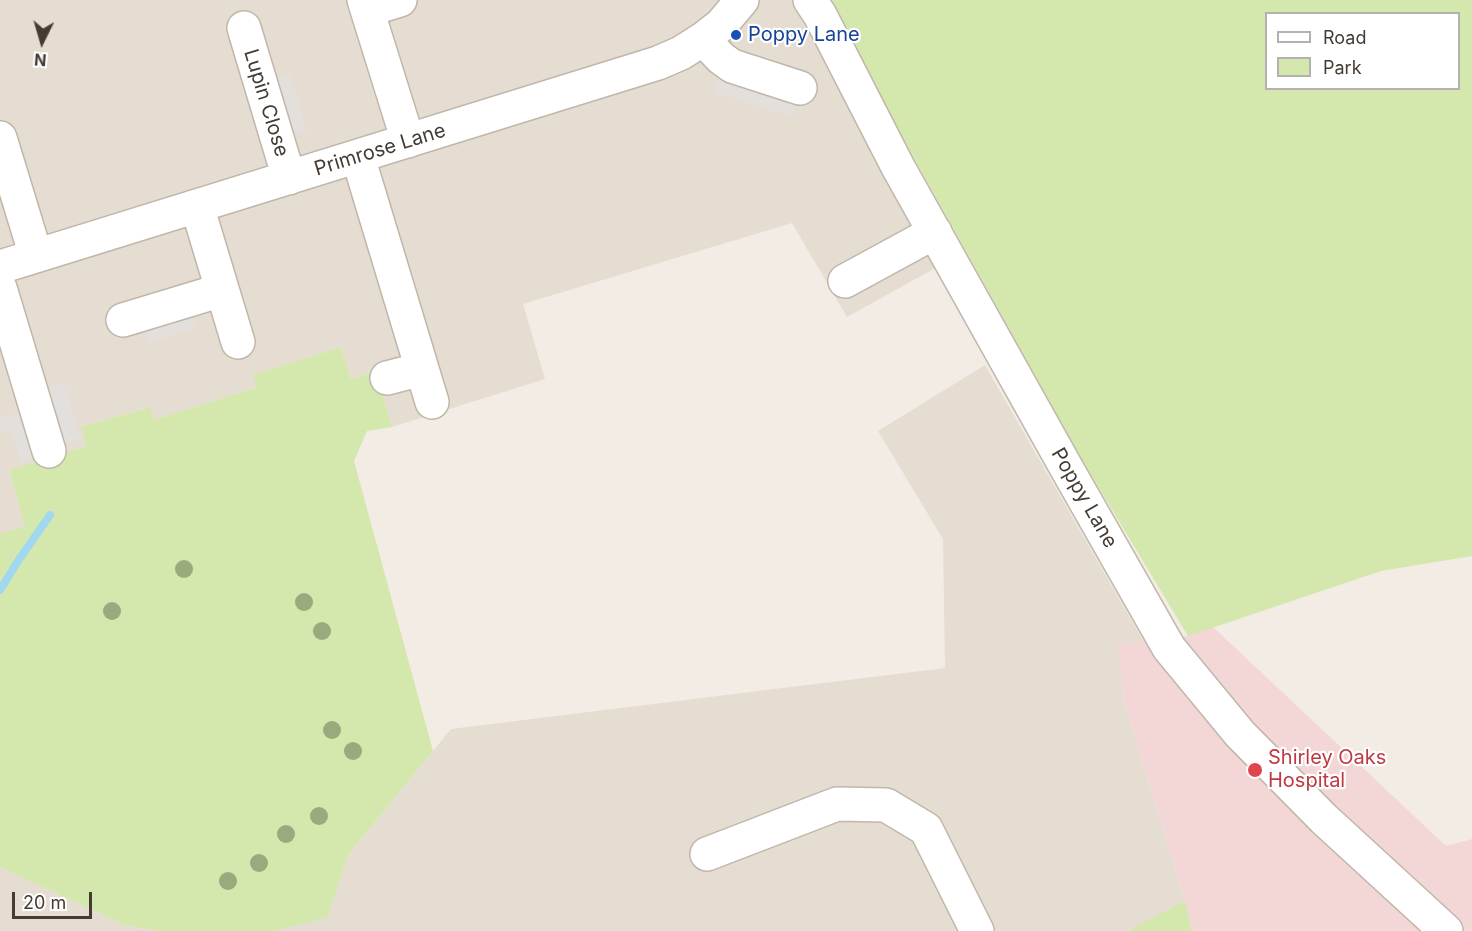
<!DOCTYPE html>
<style>
body{margin:0}
#map{position:relative;width:1472px;height:931px;overflow:hidden;background:#f2ece4;font-family:Inter,sans-serif}
canvas{display:block}
.legend{position:absolute;left:1265px;top:12px;width:195px;height:78px;box-sizing:border-box;background:#fff;border:2px solid #b4b1ae;margin:0;padding:8px 10px;list-style:none;font-size:18px;color:#443c34}
.legend li{display:flex;align-items:center;gap:12px;height:30px}
.legend b{width:30px;border:2px solid #b4b1ae}
.north{position:absolute;left:12px;top:12px;width:60px;height:60px;-webkit-text-stroke:4px #fff;paint-order:stroke;rotate:185deg;font-size:16px;font-weight:700;line-height:24px;text-align:center;color:#443c34}
.north::after{content:'';display:block;margin:auto;width:21px;height:27px;background:#443c34;clip-path:polygon(50% 0,100% 100%,50% 72%,0 100%)}
.scale{position:absolute;left:12px;top:892px;width:80px;height:27px;box-sizing:border-box;border:3px solid #443c34;border-top:0;padding-left:8px;font-size:18px;line-height:21px;white-space:nowrap;color:#443c34;-webkit-text-stroke:4px #fff;paint-order:stroke}
</style>
<div id="map">
<canvas width="1472" height="931"></canvas>
<ul class="legend">
<li><b style="height:8px;background:#fff"></b>Road</li>
<li><b style="height:16px;background:#d4e7ad"></b>Park</li>
</ul>
<div class="north">N</div>
<div class="scale">20 m</div>
</div>
<script>
const c = document.querySelector('canvas').getContext('2d');
c.lineJoin = 'round';
function paint(path, color) { c.fillStyle = color; c.fill(path, 'evenodd'); }
const shape = rows => new Path2D(rows.map(r => 'M' + r).join(''));
function stroke(path, color, width, dash) { c.strokeStyle = color; c.lineWidth = width; c.lineCap = dash ? 'butt' : 'round'; c.setLineDash(dash || []); c.stroke(path); }
function drawText(font, color, halo, rows, align = 'center') {
  c.font = font + ' Inter,sans-serif'; c.lineWidth = 4.5; c.setLineDash([]); c.textBaseline = 'middle'; c.strokeStyle = halo; c.fillStyle = color; for (const [text, x, y, turn = 0] of rows) {
    c.save(); c.translate(x, y); c.rotate((+turn || 0) * Math.PI / 180); c.textAlign = isNaN(turn) ? turn : align; if (halo) c.strokeText(text, 0, 0); c.fillText(text, 0, 0); c.restore();
  }
}
paint(shape([
 [0,0,798,0,939,266,847,317,792,223,523,304,545,379,392,427,376,371,351,379,341,347,254,375,257,387,154,420,149,407,82,427,87,446,9,470,25,526,0,533],
 [985,365,1144,642,1119,646,1124,701,1185,901,1127,931,274,931,327,917,348,855,451,729,945,668,943,539,878,431],
 [0,867,124,925,159,931,0,931]
]), '#e6ddd2');
paint(shape([
 [1213,627,1446,846,1472,839,1472,931,1192,931,1185,901,1124,701,1118,645,1188,636]
]), '#f3d7d7');
paint(shape([
 [826,0,1472,0,1472,556,1381,571,1188,636,1081,458],
 [1266,14,1458,14,1458,88,1266,88],
 [341,347,351,379,376,371,392,427,367,431,354,461,433,751,348,855,327,918,274,931,159,931,124,925,0,867,0,533,25,526,9,470,87,446,81,427,150,407,154,420,257,387,253,375],
 [1185,901,1192,931,1127,931]
]), '#d4e7ad');
paint(shape([
 [721,71,799,96,792,117,715,92],
 [290,75,307,132,288,137,272,80],
 [190,310,195,328,150,342,145,325],
 [64,383,81,439,62,445,45,389],
 [18,413,22,425,31,422,42,457,21,463,11,430,2,432,0,425,0,418]
]), '#e3dfdd');
stroke(shape([
 [0,590,18,561,50,515]
]), '#a0d9ef', 8);
const minor = shape([
 [364,0,408,141],
 [810,0,820,15,898,167,1067,469,1169,648,1240,734,1324,819,1446,931],
 [367,10,400,0],
 [244,28,289,178],
 [703,39,721,58,732,66,800,88],
 [0,138,36,256],
 [358,157,432,402],
 [197,206,238,342],
 [0,267,658,63,681,53,703,39,721,25,742,0],
 [845,281,935,232],
 [0,288,49,451],
 [123,320,222,290],
 [387,378,422,369],
 [707,854,837,804,886,805,926,829,977,931]
]);
stroke(minor, '#c0b6aa', 36);
stroke(minor, '#fff', 33);
c.fillStyle = '#98ab7d';
for (const [x, y] of [
 [184,569],
 [304,602],
 [112,611],
 [322,631],
 [332,730],
 [353,751],
 [319,816],
 [286,834],
 [259,863],
 [228,881]
]) { c.beginPath(); c.arc(x, y, 9, 0, 2 * Math.PI); c.fill(); }
for (const [x, y, r, color] of [
 [736,35,6,"#1a4fb4"],
 [1255,770,8,"#e0444e"]
]) { const dot = new Path2D(); dot.arc(x, y, r, 0, 2 * Math.PI); c.fillStyle = color; c.fill(dot); stroke(dot, '#fff', 2); }
drawText('20px', '#164399', '#fff', [
 ["Poppy Lane",748,35]
], 'left');
drawText('20px', '#443c34', '#fff', [
 ["Lupin Close",266,103,73],
 ["Primrose Lane",380,150,-17],
 ["Poppy Lane",1084,498,60]
]);
drawText('20px', '#be3a42', '#fff', [
 ["Shirley Oaks",1268,758],
 ["Hospital",1268,781]
], 'left');
</script>
